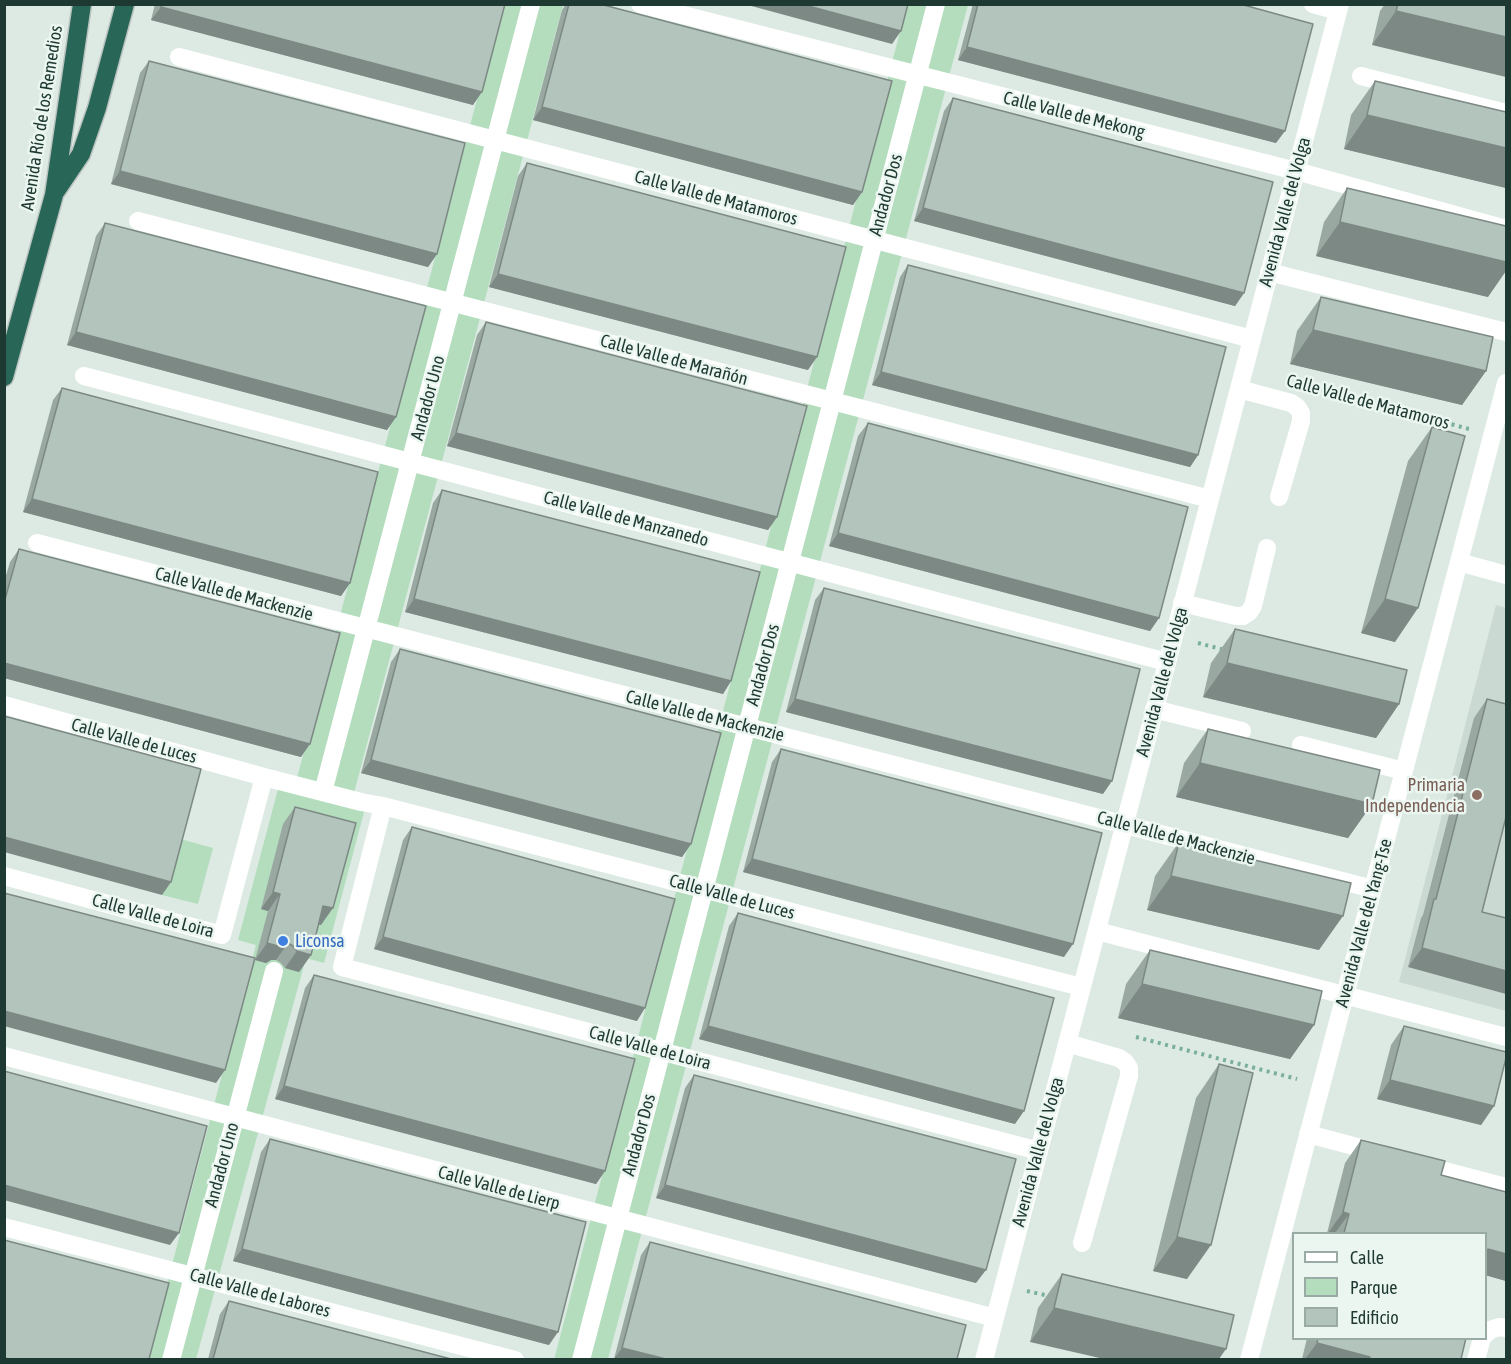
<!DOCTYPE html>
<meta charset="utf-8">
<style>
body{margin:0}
#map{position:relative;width:1511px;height:1364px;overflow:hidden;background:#dceae3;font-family:"Asap Condensed",sans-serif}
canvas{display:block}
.frame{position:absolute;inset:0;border:6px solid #1e3931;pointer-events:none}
.legend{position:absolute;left:1292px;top:1232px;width:195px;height:108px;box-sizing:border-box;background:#ecf6f1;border:2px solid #9aaaa4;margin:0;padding:8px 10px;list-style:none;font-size:18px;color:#1e3931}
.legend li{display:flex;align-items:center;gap:12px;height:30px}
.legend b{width:30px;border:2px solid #9aaaa4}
</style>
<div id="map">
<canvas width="1511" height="1364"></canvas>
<div class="frame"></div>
<ul class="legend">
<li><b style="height:8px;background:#fff"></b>Calle</li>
<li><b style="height:16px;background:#b3ddbd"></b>Parque</li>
<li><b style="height:16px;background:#b2c4bc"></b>Edificio</li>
</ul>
</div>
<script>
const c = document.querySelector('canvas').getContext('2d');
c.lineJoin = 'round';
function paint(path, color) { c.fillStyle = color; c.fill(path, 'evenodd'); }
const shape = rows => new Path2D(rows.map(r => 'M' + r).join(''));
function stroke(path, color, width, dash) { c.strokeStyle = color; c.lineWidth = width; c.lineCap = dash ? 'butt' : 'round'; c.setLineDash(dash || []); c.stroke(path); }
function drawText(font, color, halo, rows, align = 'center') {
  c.font = font + ' "Asap Condensed",sans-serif'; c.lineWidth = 5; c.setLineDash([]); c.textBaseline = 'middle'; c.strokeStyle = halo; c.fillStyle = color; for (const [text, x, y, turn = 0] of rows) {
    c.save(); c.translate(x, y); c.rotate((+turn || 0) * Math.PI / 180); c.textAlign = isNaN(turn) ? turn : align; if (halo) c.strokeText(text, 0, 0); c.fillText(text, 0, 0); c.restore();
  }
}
paint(shape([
 [1496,605,1506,608,1506,1011,1399,982]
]), '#cad9d2');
paint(shape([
 [502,5,563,5,354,793,368,797,324,963,306,958,196,1359,147,1360,256,945,238,940,282,774,297,778],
 [907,5,968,5,608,1359,554,1360],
 [177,838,213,848,198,904,162,895]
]), '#b3ddbd');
const highway = shape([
 [56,191,81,154,97,108,125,4],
 [4,377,54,195,82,4]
]);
stroke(highway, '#bcc4c1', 21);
stroke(shape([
 [1314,387,1469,429],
 [1198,643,1225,650],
 [1136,1037,1297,1079],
 [1027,1291,1049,1296]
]), '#7baf9d', 4, [3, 4.5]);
stroke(shape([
 [640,4,1296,171,1506,229],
 [1313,4,1338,11],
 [179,57,1252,339],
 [1361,76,1506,113],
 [138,221,1210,499],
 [1269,272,1506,332],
 [84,376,1167,662],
 [1239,389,1291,403,1297,407,1301,413,1301,421,1279,497],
 [37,543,1373,889],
 [1459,562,1506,575],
 [1182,603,1236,616,1243,616,1249,612,1253,606,1267,548],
 [4,705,264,777,222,935,4,876],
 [1154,709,1242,731],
 [1301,745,1404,771],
 [264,777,361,802,383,806],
 [323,792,531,4],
 [1097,931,1506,1037],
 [1067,1043,1119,1058,1125,1062,1129,1068,1129,1076,1082,1243],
 [4,1056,995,1318],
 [1308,1134,1380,1153],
 [1039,1151,342,967,383,806,1081,987],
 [1418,1164,1506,1187],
 [4,1227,515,1360],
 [1486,1334,1490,1330,1499,1327,1506,1328],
 [171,1360,274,971],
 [581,1360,936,4],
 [984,1360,1340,4],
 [1249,1360,1506,383],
 [1476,1360,1482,1338]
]), '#fff', 18);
stroke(highway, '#286758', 18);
paint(shape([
 [155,4,505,4,473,105,151,20],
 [566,4,600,4,862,192,853,205,533,120,562,10],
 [973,4,1240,4,1276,143,958,60],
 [1385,4,1506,4,1372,45,1380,11],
 [149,61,437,254,428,267,111,184,140,73],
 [1375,81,1506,112,1506,188,1344,149,1351,115],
 [953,98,1244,293,1235,306,914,221,944,111],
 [527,163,808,370,489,287,518,176],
 [1347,188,1488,297,1316,256,1324,222],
 [105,223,396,417,387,430,67,345,96,236],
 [908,265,1198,455,1190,467,872,385,900,277],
 [1321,297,1486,371,1462,405,1290,364,1297,331],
 [486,322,777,517,768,530,447,446,477,335],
 [62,388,350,583,341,596,23,512,53,400],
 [868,423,1159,618,1150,631,829,546,858,436],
 [1432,427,1395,642,1361,633,1408,461],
 [442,490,731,681,723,694,405,612,433,503],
 [19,549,301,757,4,678,4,582,10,562],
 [824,588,1103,794,786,712,815,600],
 [1235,629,1399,704,1376,738,1203,697,1211,663],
 [400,649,691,844,682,857,361,773,391,662],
 [1487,699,1482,912,1408,967,1421,918,1423,915,1474,718],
 [1208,729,1372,804,1348,838,1176,797,1184,763],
 [781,749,1064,957,743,872,772,762],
 [295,807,321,925,318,925,311,955,299,972,285,968,281,963,276,960,271,960,266,963,255,960,268,911,261,909,283,824],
 [412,827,637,1021,374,949,403,840],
 [1179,842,1319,950,1147,910,1155,876],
 [738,913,1015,1124,699,1039,729,926],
 [1150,950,1314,1025,1290,1059,1118,1018,1126,984],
 [314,975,605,1171,596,1184,275,1099,305,988],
 [1404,1026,1494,1106,1481,1125,1377,1099,1391,1045],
 [1219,1064,1187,1279,1153,1271,1196,1098],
 [694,1075,976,1283,656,1198,685,1088],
 [270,1139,549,1345,233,1261,261,1152],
 [1361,1140,1441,1175,1506,1192,1506,1281,1485,1275,1485,1233,1327,1233,1345,1163],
 [650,1242,957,1359,614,1359,641,1255],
 [1062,1274,1234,1315,1030,1342,1038,1308],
 [229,1301,451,1359,208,1359,220,1314],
 [1307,1338,1466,1338,1461,1359,1302,1359]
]), '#99a9a2');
paint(shape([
 [744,4,801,4,901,31,892,44],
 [161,7,482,92,473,105,151,20],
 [1396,11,1506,37,1506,77,1372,45],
 [967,47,1285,131,1276,143,958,60],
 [542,107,862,192,853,205,533,120],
 [1367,115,1506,148,1506,188,1344,149],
 [120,171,437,254,428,267,111,184],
 [923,208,1244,293,1235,306,914,221],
 [1340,222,1506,262,1506,271,1488,297,1316,256],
 [498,274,817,357,808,370,489,287],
 [1313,330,1486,371,1462,405,1290,364],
 [76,332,396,417,387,430,67,345],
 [881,372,1198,455,1190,467,872,385],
 [456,433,777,517,768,530,447,446],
 [32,499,350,583,341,596,23,512],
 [838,533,1159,618,1150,631,829,546],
 [414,599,731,681,723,694,405,612],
 [1385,599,1418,608,1395,642,1361,633],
 [4,663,310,744,301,757,4,678],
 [1227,663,1399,704,1376,738,1203,697],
 [795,699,1112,781,1103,794,786,712],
 [371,760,691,844,682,857,361,773],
 [1200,763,1372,804,1348,838,1176,797],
 [4,837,171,882,162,895,4,852],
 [752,859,1073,944,1064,957,743,872],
 [1171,876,1343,916,1319,950,1147,910],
 [273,892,280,894,268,911,261,909],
 [323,906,333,908,321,925,311,923],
 [383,937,645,1008,637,1021,374,949],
 [267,943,288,943,276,960,271,960,266,963,255,960],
 [1422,948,1506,971,1506,994,1408,967],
 [297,951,311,955,299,972,285,968],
 [1142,984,1314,1025,1290,1059,1118,1018],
 [4,1011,225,1070,216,1083,4,1026],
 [708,1026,1024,1111,1015,1124,699,1039],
 [1390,1080,1494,1106,1481,1125,1377,1099],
 [284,1086,605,1171,596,1184,275,1099],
 [4,1185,179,1233,170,1245,4,1200],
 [665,1185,986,1270,976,1283,656,1198],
 [1343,1212,1349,1214,1335,1233,1328,1233],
 [1177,1237,1211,1245,1187,1279,1153,1271],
 [242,1249,558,1332,549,1345,233,1261],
 [1488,1249,1506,1254,1506,1281,1485,1275,1485,1253],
 [1054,1308,1226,1349,1219,1359,1104,1359,1030,1342],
 [1317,1343,1370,1357,1368,1359,1305,1359],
 [622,1348,666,1359,614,1359]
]), '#7d8984');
const building = shape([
 [161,4,505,4,482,92,161,7,161,4],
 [569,4,600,4,892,81,862,192,542,107,569,4],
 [801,4,908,4,901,31,801,4],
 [978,4,1240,4,1313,24,1285,131,967,47,978,4],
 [1398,4,1506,4,1506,37,1396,11,1398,4],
 [149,61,465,143,437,254,120,171,149,61],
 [1375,81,1506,112,1506,148,1367,115,1375,81],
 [953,98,1273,182,1244,293,923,208,953,98],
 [527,163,846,247,817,357,498,274,527,163],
 [1347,188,1506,226,1506,262,1340,222,1347,188],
 [105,223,426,306,396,417,76,332,105,223],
 [908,265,1226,347,1198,455,881,372,908,265],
 [1321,297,1493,337,1486,371,1313,330,1321,297],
 [486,322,807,406,777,517,456,433,486,322],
 [62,388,378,472,350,583,32,499,62,388],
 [868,423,1188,507,1159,618,838,533,868,423],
 [1432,427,1465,436,1418,608,1385,599,1432,427],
 [442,490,760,572,731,681,414,599,442,490],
 [19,549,340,633,310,744,4,663,4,603,19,549],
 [824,588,1140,669,1112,781,795,699,824,588],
 [1235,629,1407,670,1399,704,1227,663,1235,629],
 [400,649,721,733,691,844,371,760,400,649],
 [1487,699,1506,704,1506,817,1482,912,1506,918,1506,971,1422,948,1434,899,1436,899,1487,699],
 [4,716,201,769,171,882,4,837,4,716],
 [1208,729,1380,770,1372,804,1200,763,1208,729],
 [781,749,1102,833,1073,944,752,859,781,749],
 [295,807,356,823,333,908,323,906,311,955,297,951,293,946,288,943,282,943,278,946,267,943,280,894,273,892,295,807],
 [412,827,675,899,645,1008,383,937,412,827],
 [1179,842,1351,883,1343,916,1171,876,1179,842],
 [4,893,255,958,225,1070,4,1011,4,893],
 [738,913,1054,998,1024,1111,708,1026,738,913],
 [1150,950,1322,991,1314,1025,1142,984,1150,950],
 [314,975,635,1059,605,1171,284,1086,314,975],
 [1404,1026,1506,1052,1506,1058,1494,1106,1390,1080,1404,1026],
 [1219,1064,1253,1073,1211,1245,1177,1237,1219,1064],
 [4,1071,207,1126,179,1233,4,1185,4,1071],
 [694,1075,1016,1159,986,1270,665,1185,694,1075],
 [270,1139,586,1222,558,1332,242,1249,270,1139],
 [1361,1140,1445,1161,1441,1175,1506,1192,1506,1254,1488,1249,1485,1260,1485,1233,1344,1233,1349,1214,1343,1212,1361,1140],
 [4,1240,169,1283,149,1359,10,1359,4,1358,4,1240],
 [650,1242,966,1325,957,1359,666,1359,622,1348,650,1242],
 [1062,1274,1234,1315,1226,1349,1054,1308,1062,1274],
 [229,1301,451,1359,213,1359,229,1301],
 [1318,1338,1466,1338,1461,1359,1369,1359,1370,1357,1317,1343,1318,1338]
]);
paint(building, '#b2c4bc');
stroke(building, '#7d8984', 1.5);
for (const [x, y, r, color] of [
 [1477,795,6,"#8d6e63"],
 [283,941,6,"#3f7fe0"]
]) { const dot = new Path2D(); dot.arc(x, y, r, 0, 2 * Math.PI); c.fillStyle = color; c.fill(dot); stroke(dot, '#ecf6f1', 2); }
drawText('18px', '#1e3931', '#ecf6f1', [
 ["Calle Valle de Mekong",1074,115,14],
 ["Avenida Río de los Remedios",42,118,-81],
 ["Andador Dos",886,195,-75],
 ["Calle Valle de Matamoros",716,198,15],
 ["Avenida Valle del Volga",1285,212,-75],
 ["Calle Valle de Marañón",674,360,15],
 ["Andador Uno",428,398,-75],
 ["Calle Valle de Matamoros",1368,402,15],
 ["Calle Valle de Manzanedo",626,519,15],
 ["Calle Valle de Mackenzie",234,594,15],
 ["Andador Dos",763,665,-75],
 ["Avenida Valle del Volga",1162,682,-75],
 ["Calle Valle de Mackenzie",705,716,14],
 ["Calle Valle de Luces",134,741,15],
 ["Calle Valle de Mackenzie",1176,838,15],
 ["Calle Valle de Luces",732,897,15],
 ["Calle Valle de Loira",153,916,15],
 ["Avenida Valle del Yang-Tse",1364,923,-75],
 ["Calle Valle de Loira",650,1048,15],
 ["Andador Dos",639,1135,-75],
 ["Avenida Valle del Volga",1038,1152,-75],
 ["Andador Uno",222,1165,-75],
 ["Calle Valle de Lierp",499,1188,15],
 ["Calle Valle de Labores",260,1293,15]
]);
drawText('18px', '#785e54', '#ecf6f1', [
 ["Primaria",1465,785],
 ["Independencia",1465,806]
], 'right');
drawText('18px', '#366cbe', '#ecf6f1', [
 ["Liconsa",295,941]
], 'left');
</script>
